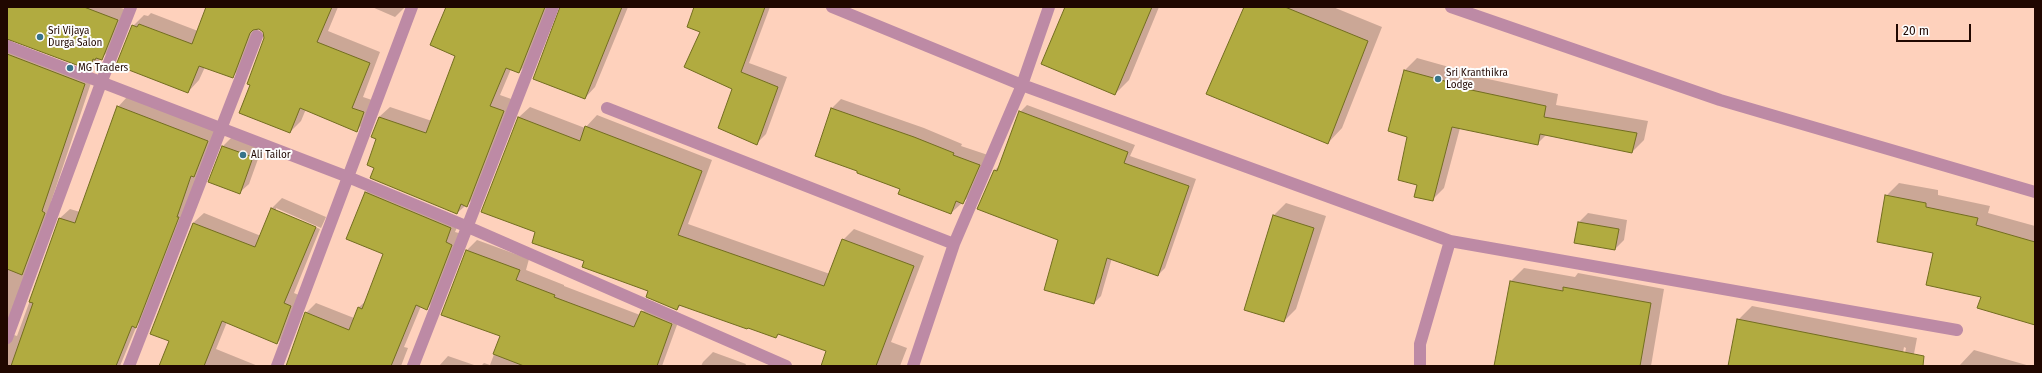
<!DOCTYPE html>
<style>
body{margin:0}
#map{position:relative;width:2042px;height:373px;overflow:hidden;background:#fed1bc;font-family:"Fira Sans",sans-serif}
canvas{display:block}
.frame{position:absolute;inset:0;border:8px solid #200700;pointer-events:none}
.scale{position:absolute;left:1896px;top:24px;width:75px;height:18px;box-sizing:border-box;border:2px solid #200700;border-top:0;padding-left:5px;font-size:12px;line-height:14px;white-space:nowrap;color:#200700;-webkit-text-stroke:3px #fdfdfd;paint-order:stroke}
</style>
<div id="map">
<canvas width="2042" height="373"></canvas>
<div class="frame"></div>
<div class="scale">20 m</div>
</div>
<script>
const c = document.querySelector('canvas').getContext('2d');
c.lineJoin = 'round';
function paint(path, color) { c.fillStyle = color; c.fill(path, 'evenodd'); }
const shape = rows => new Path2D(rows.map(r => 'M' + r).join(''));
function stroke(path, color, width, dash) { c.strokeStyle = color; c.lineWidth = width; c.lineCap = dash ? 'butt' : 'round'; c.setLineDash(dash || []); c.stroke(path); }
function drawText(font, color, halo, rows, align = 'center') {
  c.font = font + ' "Fira Sans",sans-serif'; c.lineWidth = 4; c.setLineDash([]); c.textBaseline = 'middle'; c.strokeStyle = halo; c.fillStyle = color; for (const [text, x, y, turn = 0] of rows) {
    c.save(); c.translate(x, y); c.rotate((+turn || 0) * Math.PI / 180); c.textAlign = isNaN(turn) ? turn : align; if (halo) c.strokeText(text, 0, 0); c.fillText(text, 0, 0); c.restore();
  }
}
paint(shape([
 [7,7,118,7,127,10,111,49,90,69,10,38,14,44,94,74,51,202,54,203,11,334,17,336,60,218,70,209,80,212,118,107,127,97,217,131,145,317,137,325,120,366,7,366],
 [207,7,338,7,328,31,380,52,363,97,375,101,368,119,357,130,306,109,301,121,290,132,251,84,265,38,264,31,258,28,243,66,232,77,205,67,199,80,188,92,133,26,144,15,148,16,151,13,198,31],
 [372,7,405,7,395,17],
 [494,7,551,7,530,61,519,72,511,69,500,95,514,100,478,195,457,213,376,167,379,117,390,107,432,121],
 [561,7,628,7,595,87,585,98],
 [695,7,770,7,749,63,787,77,766,134,757,143,733,88,701,31],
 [1066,7,1159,7,1129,80,1115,94],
 [1245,7,1333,7,1382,27,1342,128,1328,143],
 [1417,58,1474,74,1474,76,1558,94,1556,105,1648,121,1644,140,1632,152,1547,134,1537,144,1460,128,1444,188,1432,200,1419,184,1409,136,1405,70],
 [841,99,924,128,962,144,961,146,988,155,972,194,951,213,859,170,816,155,832,108],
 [1027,105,1135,145,1130,156,1196,179,1165,268,1158,275,1112,258,1101,296,1094,303,1059,239,978,209,995,170,1000,165,1020,112],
 [530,107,585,128,597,115,712,160,688,224,830,274,843,240,854,229,924,256,891,342,907,348,900,366,823,366,828,350,779,333,776,337,681,305,677,309,650,291,585,261,537,231,482,211,519,117],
 [232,137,262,148,249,184,239,193,223,146],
 [375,183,461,218,455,232,462,234,437,298,427,308,421,306,404,347,408,348,401,366,288,366,306,313,316,303,354,318,358,308,367,300,384,253,365,193],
 [1899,183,1938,190,1938,195,1990,206,1988,213,2035,226,2035,324,1982,296,1934,252,1886,196],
 [282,198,326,217,321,228,276,208,276,211,320,229,294,293,301,296,287,333,277,343,227,322,216,349,258,366,160,366,170,341,193,223,204,213,261,236,272,208],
 [1286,203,1326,216,1296,309,1284,321,1274,215],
 [1588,213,1627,220,1624,240,1615,249,1575,242,1579,222],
 [477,240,529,259,526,270,564,285,564,286,640,315,652,301,681,314,662,366,481,366,484,363,490,365,501,336,442,314,467,250],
 [1524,268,1575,277,1578,273,1664,289,1651,366,1499,366,1510,282],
 [1752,306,1917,338,1913,359,1906,366,1729,366,1738,320],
 [1904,347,1906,348,1904,358,1902,358],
 [1974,350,2030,366,1959,366],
 [713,352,746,364,745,366,701,366,703,362],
 [448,356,477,366,439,366]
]), '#0003');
const building = shape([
 [7,7,84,7,118,20,102,60,96,58,95,60,93,59,90,70,7,39,7,7],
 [206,7,332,7,317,42,370,63,352,108,364,112,357,132,300,108,290,133,239,113,250,85,247,84,264,38,263,32,259,29,253,30,250,33,233,78,199,66,188,93,116,65,132,25,137,27,139,24,192,44,206,7],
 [446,7,545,7,519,73,506,68,490,106,504,111,467,207,461,204,457,214,370,178,374,168,367,165,376,139,371,137,379,117,426,133,455,56,430,45,446,7],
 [560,7,622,7,585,99,533,79,560,7],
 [694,7,765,7,741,72,778,87,757,145,718,128,732,89,684,67,700,32,687,27,694,7],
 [1065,7,1152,7,1115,95,1041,64,1065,7],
 [1244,7,1285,7,1368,41,1328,144,1206,94,1244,7],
 [7,54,85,84,42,211,45,213,22,275,7,269,7,54],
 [1404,70,1463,86,1462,88,1546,106,1544,117,1637,133,1632,153,1540,134,1538,145,1452,127,1433,201,1414,197,1417,185,1398,180,1407,137,1388,131,1404,70],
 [117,106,208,141,194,177,191,176,177,217,179,217,136,328,132,326,116,366,11,366,33,303,29,302,59,218,75,223,117,106],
 [831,108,914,137,954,153,953,155,980,165,963,204,956,201,951,214,898,194,900,189,857,173,857,171,815,156,831,108],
 [1019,111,1128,152,1124,163,1189,186,1158,276,1107,258,1094,304,1044,290,1058,240,977,209,994,170,997,171,1019,111],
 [518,117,580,141,585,126,702,171,678,235,824,286,842,239,914,266,876,366,821,366,826,351,778,334,776,338,748,328,747,329,679,305,677,310,646,297,648,291,582,267,584,261,532,243,535,232,481,212,518,117],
 [222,146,253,157,240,194,208,182,222,146],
 [365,192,451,228,446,242,452,245,427,310,416,305,391,366,286,366,305,312,349,330,358,307,362,309,383,254,346,239,365,192],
 [1885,195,1926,203,1926,207,1978,218,1976,225,2035,242,2035,325,1977,308,1981,297,1926,285,1933,253,1877,242,1885,195],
 [271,208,316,227,284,303,291,306,277,344,222,321,204,366,159,366,169,341,150,334,193,223,255,247,271,208],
 [1273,215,1314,228,1284,322,1244,310,1273,215],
 [1578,222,1619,229,1615,250,1574,243,1578,222],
 [466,250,520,270,516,280,555,295,554,297,634,327,641,311,672,324,657,366,524,366,493,354,500,336,441,315,466,250],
 [1510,281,1563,291,1563,287,1651,303,1640,366,1494,366,1510,281],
 [1737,319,1924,356,1923,366,1728,366,1737,319]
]);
paint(building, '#b1ab40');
stroke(building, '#726d1f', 1);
stroke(shape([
 [412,7,348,177,468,227,786,366],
 [832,7,1022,85,1450,241,1957,330],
 [1451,7,1720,100,2035,192],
 [7,46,348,177,277,366],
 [607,108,954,244],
 [7,338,101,83,131,7],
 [129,366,257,36],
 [413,366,553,7],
 [913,366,954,244,1022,85,1049,7],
 [1420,366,1420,344,1450,241]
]), '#bd8aa5', 12);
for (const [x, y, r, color] of [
 [40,37,4,"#37738a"],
 [70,68,4,"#37738a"],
 [1438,79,4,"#37738a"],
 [243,155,4,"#37738a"]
]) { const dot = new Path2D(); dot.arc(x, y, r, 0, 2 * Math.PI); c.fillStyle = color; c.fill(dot); stroke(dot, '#fdfdfd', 1.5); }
drawText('10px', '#200700', '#fdfdfd', [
 ["Sri Vijaya",48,31],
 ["Durga Salon",48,43],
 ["MG Traders",78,68],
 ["Sri Kranthikra",1446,73],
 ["Lodge",1446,85],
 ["Ali Tailor",251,155]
], 'left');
</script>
